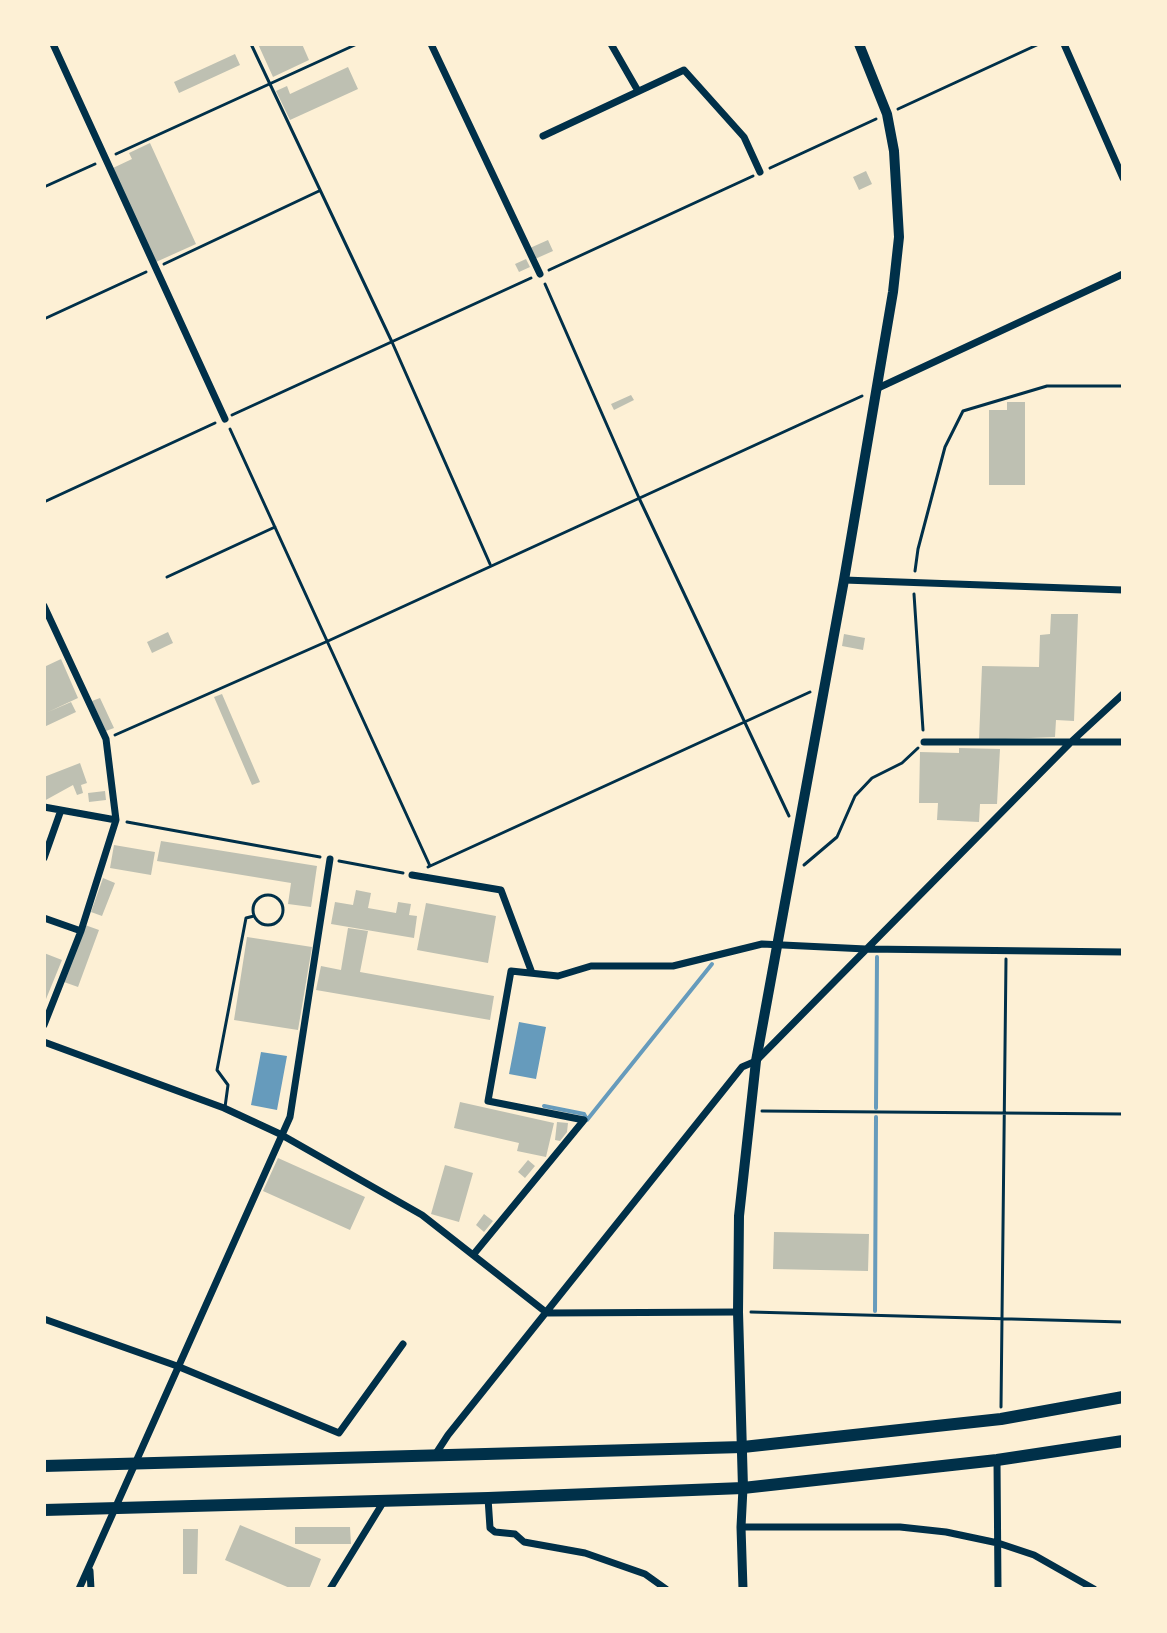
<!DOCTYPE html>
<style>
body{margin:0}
#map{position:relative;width:1167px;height:1633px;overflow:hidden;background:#fdf0d5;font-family:"Source Sans 3",sans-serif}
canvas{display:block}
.frame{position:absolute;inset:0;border:46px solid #fdf0d5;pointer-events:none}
</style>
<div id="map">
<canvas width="1167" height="1633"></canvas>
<div class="frame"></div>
</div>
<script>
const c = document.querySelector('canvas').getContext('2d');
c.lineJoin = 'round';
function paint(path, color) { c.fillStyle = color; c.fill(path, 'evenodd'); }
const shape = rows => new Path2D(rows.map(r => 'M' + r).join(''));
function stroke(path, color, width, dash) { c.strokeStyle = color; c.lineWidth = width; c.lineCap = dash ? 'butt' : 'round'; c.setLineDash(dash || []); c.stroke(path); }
paint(shape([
 [519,1022,546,1027,536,1079,509,1074],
 [261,1052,287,1056,277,1110,251,1105]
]), '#669bbc');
stroke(shape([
 [544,1106,584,1114,587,1120,712,964],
 [876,1108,877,957],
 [875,1311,876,1117]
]), '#669bbc', 4);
paint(shape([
 [258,44,302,44,309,60,273,77],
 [235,54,240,65,179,93,174,82],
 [348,67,358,89,290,120,276,91,287,86,290,94],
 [150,143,196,244,156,262,113,168,132,159,129,153],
 [866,171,872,184,859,190,853,177],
 [548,240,553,251,535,259,530,248],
 [526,259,530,267,519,272,515,264],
 [631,395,634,400,614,410,611,404],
 [1007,402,1025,402,1025,485,989,485,989,410,1007,410],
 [1051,614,1078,614,1074,721,1056,720,1055,737,979,740,982,666,1039,667,1040,635,1050,634],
 [168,632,173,643,152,653,147,642],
 [844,634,865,638,863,650,842,646],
 [61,659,78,698,48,712,71,702,76,712,44,727,44,667],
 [222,694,260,782,252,785,214,697],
 [100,698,114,728,106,731,92,701],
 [959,748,1000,749,997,804,980,804,979,822,937,820,938,803,919,803,920,752,959,753],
 [80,763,87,783,81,785,83,793,77,795,73,785,44,801,44,777],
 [105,791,106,800,89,802,88,793],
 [161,841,317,866,311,907,288,904,291,883,157,861],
 [114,845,155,852,151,875,110,868],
 [103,878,115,883,102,916,91,912],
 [356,890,371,893,368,908,396,913,398,902,411,904,409,915,417,916,414,938,331,924,335,902,353,905],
 [426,903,496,916,488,963,417,950],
 [85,925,99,930,78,987,64,982],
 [348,928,368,931,360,972,494,996,490,1020,316,990,321,966,341,970],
 [247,937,312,947,298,1030,234,1020],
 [44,953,62,960,44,1004],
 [460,1102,554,1123,546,1157,517,1151,519,1143,454,1128],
 [557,1122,568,1123,567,1132,560,1141,555,1140],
 [278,1158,365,1197,350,1230,263,1191],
 [528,1160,535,1166,525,1178,518,1172],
 [445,1165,473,1173,459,1222,431,1214],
 [484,1214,493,1221,484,1232,476,1225],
 [774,1232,869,1234,868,1271,773,1269],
 [240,1525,321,1559,309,1589,292,1589,225,1560],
 [295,1527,350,1527,351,1544,295,1544],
 [183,1529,198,1529,197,1574,183,1574]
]), '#bec0b2');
stroke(shape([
 [251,44,392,342,490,564],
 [898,109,1039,44],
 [116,154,357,44],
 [770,168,876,119],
 [44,187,95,164],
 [164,264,319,191],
 [549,270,753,176],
 [545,284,639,498,789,816],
 [44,319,146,272],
 [232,415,531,278],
 [230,429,430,866],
 [44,502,215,423],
 [915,571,918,549,945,447,963,411,1047,386,1123,386],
 [167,577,275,527],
 [914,594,923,730],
 [115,735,328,641,862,396],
 [127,822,320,857],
 [339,861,403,873],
 [804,865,837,837,855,796,872,778,902,763,918,748],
 [428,867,810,692],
 [762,1111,1123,1114],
 [751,1312,1123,1322],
 [1001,1407,1006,959]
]), '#003049', 3);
stroke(shape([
 '253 910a15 15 0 1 1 30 0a15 15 0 1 1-30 0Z',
 [225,1107,228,1085,217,1070,246,918,254,916]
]), '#003049', 3);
stroke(shape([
 [53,44,225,419],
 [431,44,540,274],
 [611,44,638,91],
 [1064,44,1123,178],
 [543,136,684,70,744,137,760,172],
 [876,389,1123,274],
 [844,580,1123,590],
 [44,606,106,739,116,820,81,931,44,1025],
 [924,742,1123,742],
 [44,807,116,820],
 [44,858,61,810],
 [412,875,501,890,532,973],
 [44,918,81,931],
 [44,1042,224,1108,280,1134,422,1215,547,1313,738,1312],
 [473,1255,584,1120,488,1101,511,971,558,976,591,966,673,966,762,944,866,949,1123,952],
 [44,1319,177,1366,339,1433,403,1344],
 [435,1455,448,1435,742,1067,756,1061,1071,742,1123,694],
 [997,1460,998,1589],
 [488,1498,490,1528,495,1532,515,1534,524,1542,585,1553,645,1574,666,1589],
 [741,1527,900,1527,946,1532,998,1543,1034,1555,1094,1589],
 [90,1571,91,1589],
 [79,1589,290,1117,330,859],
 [330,1589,384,1501]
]), '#003049', 7);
stroke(shape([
 [743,1589,741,1527,743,1488]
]), '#003049', 9);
stroke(shape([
 [743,1488,738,1312,739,1216,756,1061,844,580,893,292,899,237,894,151,887,114,859,44]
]), '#003049', 10);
stroke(shape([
 [44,1466,743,1447,1001,1419,1123,1397],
 [44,1510,488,1498,743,1488,997,1460,1123,1441]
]), '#003049', 12);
</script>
